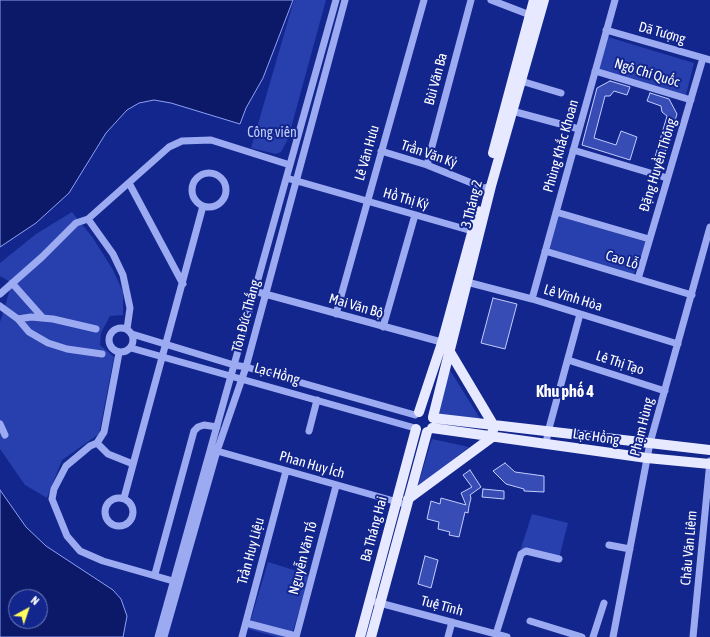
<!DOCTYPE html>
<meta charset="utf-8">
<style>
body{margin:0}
#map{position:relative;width:710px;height:637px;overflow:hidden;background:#13268d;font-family:"Asap Condensed",sans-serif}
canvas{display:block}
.north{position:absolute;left:8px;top:589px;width:40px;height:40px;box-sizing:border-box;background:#13268d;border:1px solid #717dbb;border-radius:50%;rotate:40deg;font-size:11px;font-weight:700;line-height:16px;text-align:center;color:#fff}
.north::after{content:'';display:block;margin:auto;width:14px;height:18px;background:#fffe5c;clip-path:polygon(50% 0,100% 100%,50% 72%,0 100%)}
</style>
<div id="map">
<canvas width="710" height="637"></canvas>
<div class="north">N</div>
</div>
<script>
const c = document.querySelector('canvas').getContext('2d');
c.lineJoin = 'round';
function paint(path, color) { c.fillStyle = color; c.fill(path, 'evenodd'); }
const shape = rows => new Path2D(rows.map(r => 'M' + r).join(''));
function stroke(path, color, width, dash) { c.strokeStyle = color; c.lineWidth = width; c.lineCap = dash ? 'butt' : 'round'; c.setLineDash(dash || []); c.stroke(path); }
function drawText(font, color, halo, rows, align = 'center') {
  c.font = font + ' "Asap Condensed",sans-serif'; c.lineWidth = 4; c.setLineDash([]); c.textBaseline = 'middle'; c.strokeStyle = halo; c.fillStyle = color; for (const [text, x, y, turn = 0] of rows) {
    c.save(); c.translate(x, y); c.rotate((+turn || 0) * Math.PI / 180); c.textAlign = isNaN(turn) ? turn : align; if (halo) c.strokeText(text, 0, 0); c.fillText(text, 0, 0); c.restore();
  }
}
paint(shape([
 [294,0,326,0,288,139,281,152,276,154,251,148],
 [608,37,694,63,685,99,598,72],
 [72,212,93,238,113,270,123,292,123,315,110,316,101,333,100,345,114,357,99,434,62,460,47,498,25,485,0,449,0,322,12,283,0,276,0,263,36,234],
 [558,216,646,242,633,277,549,251],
 [448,367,481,420,436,414],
 [432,439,469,447,417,488],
 [532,514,568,523,558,562,520,551],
 [268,562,310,575,291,637,277,637,248,629]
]), '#283fae');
const water = shape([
 [0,0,293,0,263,78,246,108,240,124,171,103,154,100,139,103,127,110,106,133,69,193,36,223,0,247,0,0],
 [0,490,26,527,46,546,113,590,121,599,127,616,123,637,0,637,0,490],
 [16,597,40,597,40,621,16,621,16,597]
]);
paint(water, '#0c1969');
stroke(water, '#8ea1f4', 1);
const building = shape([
 [610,81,630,87,627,95,614,91,610,96,605,96,594,138,616,145,621,131,637,137,630,160,582,145,597,88,610,81],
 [650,93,669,99,677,114,663,159,655,157,667,116,662,112,661,106,647,101,650,93],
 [493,298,517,304,505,349,481,343,493,298],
 [505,463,515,472,544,476,544,492,524,491,524,489,506,484,493,471,505,463],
 [470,470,481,487,470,495,471,498,469,506,468,513,465,512,459,537,449,535,450,532,438,529,439,522,427,519,431,501,440,504,441,498,466,505,461,493,472,487,463,475,470,470],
 [483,489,504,491,504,499,482,497,483,489],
 [425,556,438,560,431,588,418,584,425,556]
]);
paint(building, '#374cb4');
stroke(building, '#c3cdfc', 1);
stroke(shape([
 [491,0,530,15,534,14],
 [606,30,710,60],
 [595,71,691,100],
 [521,81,561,93],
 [509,112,512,111,579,129],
 [573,150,667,178],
 [381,151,427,165,484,188,491,186],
 [427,165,471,0],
 '192 190a17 17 0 1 1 34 0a17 17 0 1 1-34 0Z',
 [290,179,472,231],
 [129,183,183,284],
 [556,212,649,239],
 [88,219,113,254,123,275,130,308,127,329],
 [545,251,692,295],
 [638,279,703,58],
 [463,281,532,299,678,344],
 [12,283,43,318],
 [254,291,445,343],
 [0,294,42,257,76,223,88,219,169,147,182,141,211,140,290,165],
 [532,299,615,0],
 [0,306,18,319,29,332,48,343,67,349,102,354],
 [336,314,424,0],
 [18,319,31,317,53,319,96,329],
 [383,327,415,215],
 '109 340a12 12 0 1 1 24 0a12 12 0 1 1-24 0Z',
 [132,334,234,365,246,367,415,415],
 [131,348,415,428],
 [119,353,104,432,97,443,90,446,66,466,54,489,52,499,67,536,80,551,103,561,173,581],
 [568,360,665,391],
 [0,424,5,435],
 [309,431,317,400],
 [97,443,108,454,133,464],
 [546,444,548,432,580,314],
 [212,452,217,451,401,503],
 '105 512a14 14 0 1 1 28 0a14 14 0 1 1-28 0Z',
 [124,498,203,206],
 [609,545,630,549],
 [155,574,194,431,198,427,204,425,217,427],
 [376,602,507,637],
 [530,621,582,637],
 [246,623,296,636],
 [496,634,521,554,526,551,559,559],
 [158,637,336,0],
 [164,637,217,451,246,367,345,0],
 [242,637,286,471],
 [296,637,336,486],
 [448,637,452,622],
 [593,637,604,603],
 [613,637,650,443,710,227],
 [693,637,710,461]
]), '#9cabf1', 7);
stroke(shape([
 [493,153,534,0],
 [419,412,442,343,478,211],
 [433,417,491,186,544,0],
 [433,418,710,450],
 [432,428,647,458,710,464],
 [408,499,491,438,494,426,450,352],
 [360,637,416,429],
 [371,637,427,432]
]), '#e6e9ff', 10);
drawText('14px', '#fff', '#13268d', [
 ["Dã Tượng",662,33,16],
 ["Ngô Chí Quốc",647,73,17],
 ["Bùi Văn Ba",436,79,-75],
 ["Phùng Khắc Khoan",561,146,-74],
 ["Lê Văn Hưu",367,153,-74],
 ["Trần Văn Kỷ",429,154,19],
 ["Đặng Huyền Thông",658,165,-73],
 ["Hồ Thị Kỷ",406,199,16],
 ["3 Tháng 2",472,204,-76],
 ["Cao Lỗ",622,260,17],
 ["Lê Vĩnh Hòa",573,298,17],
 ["Mai Văn Bộ",356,306,16],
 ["Tôn Đức Thắng",246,316,-75],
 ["Lê Thị Tạo",620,363,18],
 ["Lạc Hồng",277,374,16],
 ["Phạm Hùng",642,427,-76],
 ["Lạc Hồng",596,437,8],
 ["Phan Huy Ích",312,465,16],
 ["Ba Tháng Hai",374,529,-75],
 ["Châu Văn Liêm",689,548,-85],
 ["Trần Huy Liệu",251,551,-75],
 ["Nguyễn Văn Tố",303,558,-75],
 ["Tuệ Tĩnh",442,606,15]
]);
drawText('14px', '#c3cdfc', '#13268d', [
 ["Công viên",272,133]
]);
drawText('bold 16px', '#fff', '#13268d', [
 ["Khu phố 4",565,392]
]);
</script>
